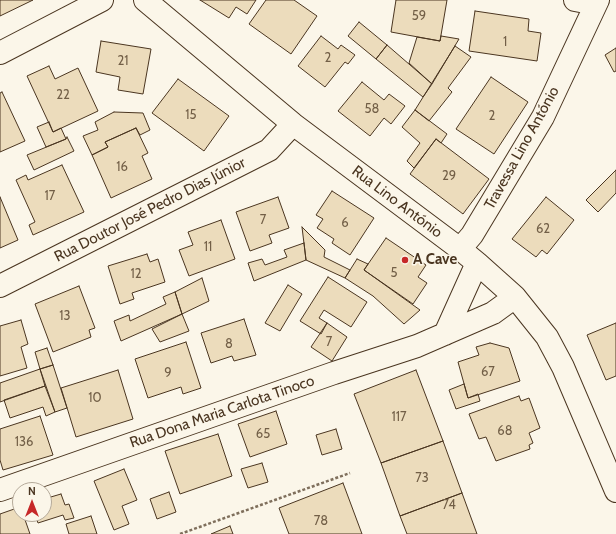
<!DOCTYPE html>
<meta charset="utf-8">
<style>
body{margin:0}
#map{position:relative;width:616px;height:534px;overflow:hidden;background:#fbf6e9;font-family:Cabin,sans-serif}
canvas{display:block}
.north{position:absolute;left:12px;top:482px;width:40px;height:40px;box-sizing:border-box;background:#fbf6e9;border:1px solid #b4a999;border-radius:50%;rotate:0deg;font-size:11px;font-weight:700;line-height:16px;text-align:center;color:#4a3520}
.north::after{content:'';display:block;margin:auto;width:14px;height:18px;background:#c62828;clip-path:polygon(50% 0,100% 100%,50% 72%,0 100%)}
</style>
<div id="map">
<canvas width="616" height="534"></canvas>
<div class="north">N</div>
</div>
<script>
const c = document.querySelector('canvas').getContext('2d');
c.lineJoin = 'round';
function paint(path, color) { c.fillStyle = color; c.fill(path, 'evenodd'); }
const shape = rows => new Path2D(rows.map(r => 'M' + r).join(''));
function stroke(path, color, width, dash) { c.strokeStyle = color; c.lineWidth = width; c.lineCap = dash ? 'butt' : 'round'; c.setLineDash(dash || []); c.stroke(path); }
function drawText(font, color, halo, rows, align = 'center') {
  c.font = font + ' Cabin,sans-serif'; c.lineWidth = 3; c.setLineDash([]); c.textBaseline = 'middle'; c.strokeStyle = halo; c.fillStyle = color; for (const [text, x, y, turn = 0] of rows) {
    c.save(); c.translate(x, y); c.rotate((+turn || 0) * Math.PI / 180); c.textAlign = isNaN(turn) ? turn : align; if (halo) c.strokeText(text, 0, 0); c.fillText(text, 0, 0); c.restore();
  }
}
const building = shape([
 [0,0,33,0,0,16,0,0],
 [200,0,256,0,247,14,236,7,229,18,200,0],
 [266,0,294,0,317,16,291,54,249,24,266,0],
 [396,0,447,0,440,41,391,32,396,0],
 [475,11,529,19,528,31,541,33,537,61,469,51,475,11],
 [359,22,387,45,376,59,348,36,359,22],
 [321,36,338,49,341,45,355,55,348,64,345,62,325,87,298,66,321,36],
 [441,36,459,39,432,84,409,63,417,37,440,41,441,36],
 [101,41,151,49,143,94,118,90,120,77,96,72,101,41],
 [387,45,432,84,423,97,376,59,387,45],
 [455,46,471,57,448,88,452,92,429,121,415,110,455,46],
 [616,48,616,71,614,72,605,55,616,48],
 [49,66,55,79,78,68,98,111,53,132,27,76,49,66],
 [491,77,528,102,494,154,456,129,491,77],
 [178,79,229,116,204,151,152,113,178,79],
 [362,82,384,100,389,94,405,106,391,124,384,118,370,136,338,111,362,82],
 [2,92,25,141,0,152,0,93,2,92],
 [415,110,447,134,441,143,436,139,414,168,407,161,420,143,402,127,415,110],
 [114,112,143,113,150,130,140,135,136,128,105,142,108,147,92,155,83,136,98,130,95,122,114,112],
 [49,122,53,132,61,128,66,139,46,147,37,127,49,122],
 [136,128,148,153,142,156,152,179,111,198,92,155,108,147,105,142,136,128],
 [67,137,74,151,34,170,27,155,66,139,67,137],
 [436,139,489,179,463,214,410,174,436,139],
 [62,165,84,212,33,235,29,225,35,222,16,180,26,175,28,180,62,165],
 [616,170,616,193,598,212,586,200,616,170],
 [332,191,374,218,350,255,332,243,334,239,317,228,323,219,316,215,332,191],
 [0,197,18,240,0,248,0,197],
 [278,197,289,228,269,235,272,243,250,251,236,212,278,197],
 [546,197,574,220,547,254,542,250,536,257,512,239,546,197],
 [221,220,235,259,189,276,179,250,193,245,188,232,221,220],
 [302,227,325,250,324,257,350,270,345,278,306,260,302,227],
 [386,238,426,265,418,277,427,283,413,304,364,270,386,238],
 [304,243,306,260,254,281,248,263,262,259,265,265,287,257,284,250,304,243],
 [147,254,150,262,158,259,165,282,132,293,134,299,120,304,108,266,147,254],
 [357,259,368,264,364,270,420,310,404,324,373,296,345,278,357,259],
 [328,277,367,302,351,327,324,310,319,318,327,323,321,334,300,321,328,277],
 [202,278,209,301,182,314,175,292,202,278],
 [288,285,302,294,280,331,265,323,288,285],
 [79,286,95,328,89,330,91,337,53,352,35,304,79,286],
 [175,292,182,314,121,341,114,321,129,315,130,321,166,304,163,297,175,292],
 [182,314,189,331,160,342,152,329,182,314],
 [244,319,256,355,234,361,232,356,211,363,201,333,244,319],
 [21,320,28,344,21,347,27,368,0,376,0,326,21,320],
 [327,323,347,337,332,361,311,347,327,323],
 [616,323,616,376,606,380,587,335,616,323],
 [186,342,201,388,183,394,181,387,148,398,135,359,186,342],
 [490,343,509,348,520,381,468,398,458,362,479,355,476,347,490,343],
 [47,348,53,365,40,369,35,352,47,348],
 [53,365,67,408,55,412,40,369,53,365],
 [40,369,45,386,0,402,0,383,40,369],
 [118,370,133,419,76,437,61,388,118,370],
 [416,370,443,441,381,463,354,394,416,370],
 [464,384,468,398,478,394,480,401,456,409,449,390,464,384],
 [45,386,55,412,46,416,43,407,10,418,4,400,45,386],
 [519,396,521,401,529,398,540,428,529,433,533,443,529,445,530,449,496,461,486,437,479,439,469,414,519,396],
 [276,411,287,444,250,457,238,424,276,411],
 [40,416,53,455,3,470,0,460,0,429,40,416],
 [336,429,342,449,322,455,316,435,336,429],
 [218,434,232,476,180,494,165,451,218,434],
 [443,441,462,493,400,516,381,463,443,441],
 [262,463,268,482,248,488,241,469,262,463],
 [124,469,137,500,122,506,129,524,114,530,94,481,124,469],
 [343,483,362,534,289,534,279,508,343,483],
 [169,492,176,512,157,519,150,499,169,492],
 [462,493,477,534,407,534,400,516,462,493],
 [61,494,65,505,69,504,74,518,65,520,63,515,38,523,35,514,44,514,44,499,61,494],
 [20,507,20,514,23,514,30,534,0,534,0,514,20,507],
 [91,516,97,534,69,534,66,524,91,516],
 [230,526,233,534,211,534,230,526]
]);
paint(building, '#ecdcbc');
stroke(building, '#4a3520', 1);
const street = shape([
 [145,0,293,124,460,249,477,263,515,297,547,337,563,367,616,491],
 [575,0,596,4],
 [0,53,102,0],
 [460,249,472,235,543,117,598,0],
 [0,286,269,150,293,124],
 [445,334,477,263],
 [0,490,334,373,417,346,493,313,515,297]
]);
stroke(street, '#4a3520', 24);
stroke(shape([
 [180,534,350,473]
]), '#7f6f5c', 2.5, [3, 2]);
stroke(street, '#fbf6e9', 22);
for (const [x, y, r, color] of [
 [405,260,4,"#c62828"]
]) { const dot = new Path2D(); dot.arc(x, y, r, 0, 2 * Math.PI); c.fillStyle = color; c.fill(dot); stroke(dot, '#fbf6e9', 1.5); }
drawText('13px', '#725f47', null, [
 ["59",419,16],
 ["1",505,42],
 ["2",328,58],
 ["21",123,61],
 ["22",63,95],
 ["58",372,109],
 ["15",191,115],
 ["2",492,116],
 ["16",122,167],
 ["29",449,176],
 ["17",50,196],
 ["7",263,220],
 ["6",345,223],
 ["62",543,229],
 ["11",208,247],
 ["5",394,273],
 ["12",136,274],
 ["13",65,316],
 ["7",329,342],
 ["8",229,344],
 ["67",488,372],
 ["9",168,373],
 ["10",95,398],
 ["117",399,417],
 ["68",505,431],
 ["65",263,434],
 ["136",24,442],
 ["73",422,478],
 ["74",449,505],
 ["78",321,521]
]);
drawText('15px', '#4a3520', '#fbf6e9', [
 ["Travessa Lino António",522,148,-61],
 ["Rua Lino António",397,202,37],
 ["Rua Doutor José Pedro Dias Júnior",150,210,-27],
 ["Rua Dona Maria Carlota Tinoco",222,412,-19]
]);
drawText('bold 15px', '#4a3520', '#fbf6e9', [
 ["A Cave",413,260]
], 'left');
</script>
